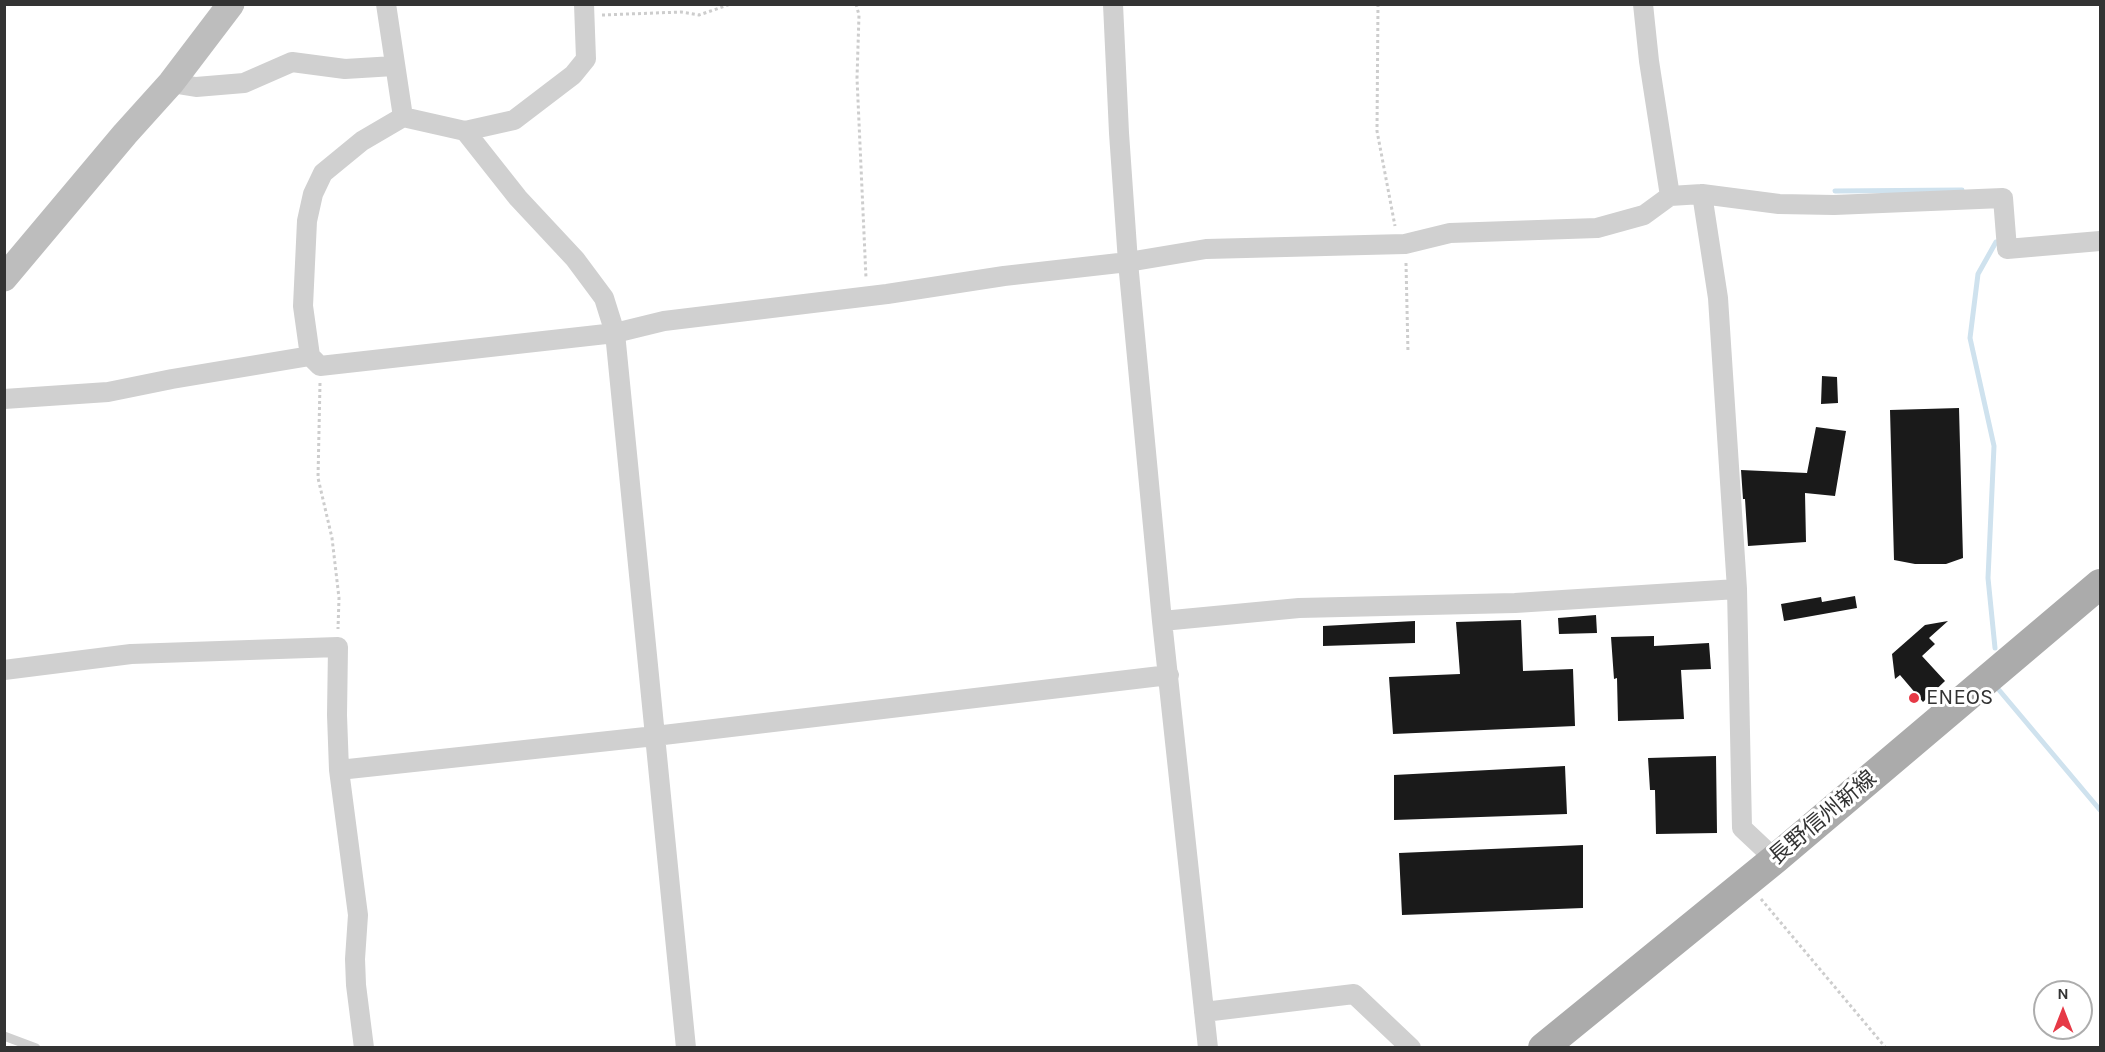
<!DOCTYPE html>
<meta charset="utf-8">
<style>
body{margin:0}
#map{position:relative;width:2105px;height:1052px;overflow:hidden;background:#fff;font-family:Karla,sans-serif}
canvas{display:block}
.frame{position:absolute;inset:0;border:6px solid #333;pointer-events:none}
.north{position:absolute;left:2033px;top:980px;width:60px;height:60px;box-sizing:border-box;background:#fff;border:2px solid #adadad;border-radius:50%;rotate:0deg;font-size:16px;font-weight:700;line-height:24px;text-align:center;color:#333}
.north::after{content:'';display:block;margin:auto;width:21px;height:27px;background:#e63946;clip-path:polygon(50% 0,100% 100%,50% 72%,0 100%)}
</style>
<div id="map">
<canvas width="2105" height="1052"></canvas>
<div class="frame"></div>
<div class="north">N</div>
</div>
<script>
const c = document.querySelector('canvas').getContext('2d');
c.lineJoin = 'round';
const shape = rows => new Path2D(rows.map(r => 'M' + r).join(''));
function stroke(path, color, width, dash) { c.strokeStyle = color; c.lineWidth = width; c.lineCap = dash ? 'butt' : 'round'; c.setLineDash(dash || []); c.stroke(path); }
function paint(path, color) { c.fillStyle = color; c.fill(path, 'evenodd'); }
function drawText(font, color, halo, rows, align = 'center') {
  c.font = font + ' Karla,"Noto Sans JP",sans-serif'; c.lineWidth = 6; c.setLineDash([]); c.textBaseline = 'middle'; c.strokeStyle = halo; c.fillStyle = color; for (const [text, x, y, turn = 0] of rows) {
    c.save(); c.translate(x, y); c.rotate((+turn || 0) * Math.PI / 180); c.textAlign = isNaN(turn) ? turn : align; if (halo) c.strokeText(text, 0, 0); c.fillText(text, 0, 0); c.restore();
  }
}
stroke(shape([
 [1835,191,1962,190],
 [1995,648,1988,578,1994,446,1970,338,1978,274,1996,242],
 [1999,690,2100,810]
]), '#cfe2ee', 5);
paint(shape([
 [1822,376,1837,377,1838,403,1821,404],
 [1959,408,1963,558,1946,564,1915,564,1894,560,1890,410],
 [1816,427,1846,431,1835,496,1805,493,1806,542,1748,546,1745,499,1743,499,1741,470,1807,473],
 [1855,596,1857,608,1784,621,1781,604,1821,597,1822,602],
 [1596,615,1597,633,1559,634,1558,618],
 [1521,620,1523,671,1573,669,1575,726,1393,734,1389,677,1460,674,1456,622],
 [1415,621,1415,643,1323,646,1323,626],
 [1948,621,1929,638,1935,644,1922,656,1945,681,1923,702,1900,675,1895,679,1892,654,1925,625],
 [1654,636,1654,646,1709,643,1711,669,1681,670,1684,719,1618,721,1617,678,1614,679,1611,637],
 [1716,756,1717,833,1656,834,1655,790,1650,790,1648,758],
 [1565,766,1567,814,1394,820,1394,775],
 [1583,845,1583,908,1402,915,1399,853]
]), '#1a1a1a');
stroke(shape([
 [856,4,859,15,857,78,866,278],
 [1378,4,1377,131,1395,226],
 [602,15,681,12,699,15,731,4],
 [1406,263,1408,353],
 [320,383,318,478,332,538,339,598,338,629],
 [1761,899,1886,1048]
]), '#cdcdcd', 3, [3, 3]);
stroke(shape([
 [4,1036,36,1048]
]), '#d0d0d0', 9);
stroke(shape([
 [1113,4,1119,133,1128,262,1162,621,1208,1048],
 [1643,4,1649,61,1670,196],
 [171,83,196,87,244,83,292,62,345,69,394,66],
 [403,117,465,131,514,120,573,75,586,59,584,4],
 [465,131,518,198,575,259,604,298,615,333,686,1048],
 [1702,194,1718,298,1737,589,1742,828,1775,859],
 [310,356,303,306,307,221,313,194,323,173,362,141,403,117,386,4],
 [4,399,108,392,172,379,310,356,320,366,615,333,664,321,887,294,1004,276,1128,262,1206,249,1405,244,1450,233,1597,228,1644,215,1670,196,1702,194,1779,204,1834,205,2003,198,2007,249,2100,241],
 [1162,621,1299,608,1515,603,1737,589],
 [4,670,131,654,338,647,337,715,339,770,655,736,1169,675],
 [339,770,358,915,355,959,356,985,364,1048],
 [1204,1012,1354,994,1411,1048]
]), '#d0d0d0', 20);
stroke(shape([
 [4,278,125,134,171,83,231,4]
]), '#bdbdbd', 27);
stroke(shape([
 [1543,1048,1775,859,2100,584]
]), '#ababab', 30);
for (const [x, y, r, color] of [
 [1914,698,6,"#e63946"]
]) { const dot = new Path2D(); dot.arc(x, y, r, 0, 2 * Math.PI); c.fillStyle = color; c.fill(dot); stroke(dot, '#fff', 2); }
drawText('22px', '#333', '#fff', [
 ["ENEOS",1926,698]
], 'left');
drawText('22px', '#333', '#fff', [
 ["長野信州新線",1823,818,-40]
]);
</script>
